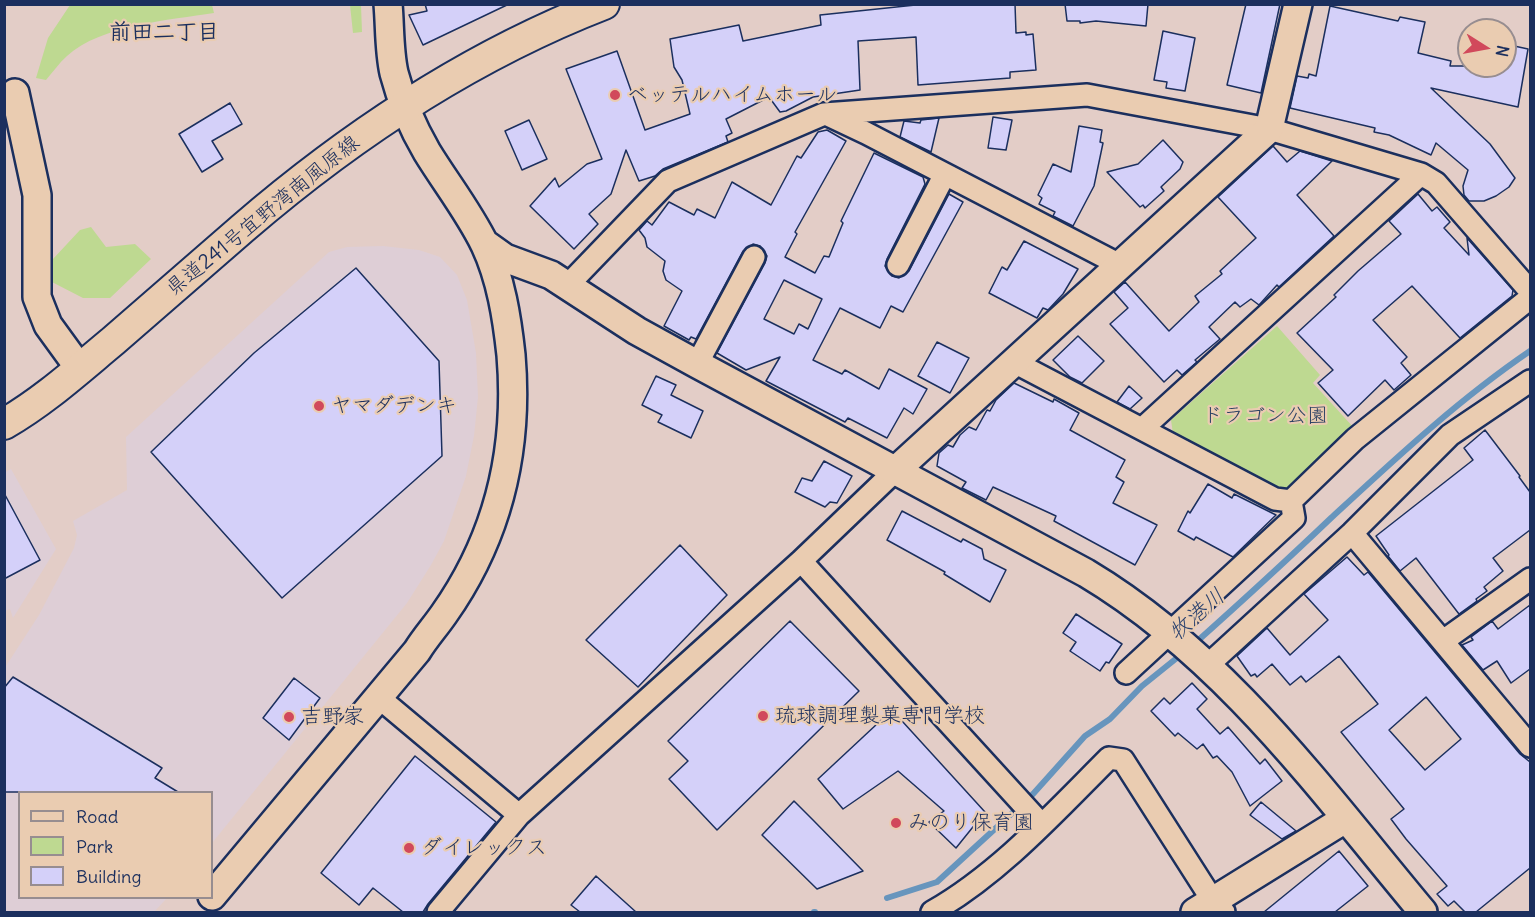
<!DOCTYPE html>
<meta charset="utf-8">
<style>
body{margin:0}
#map{position:relative;width:1535px;height:917px;overflow:hidden;background:#e3cdc7;font-family:Delius,sans-serif}
canvas{display:block}
.frame{position:absolute;inset:0;border:6px solid #1b2f5e;pointer-events:none}
.legend{position:absolute;left:18px;top:791px;width:195px;height:108px;box-sizing:border-box;background:#eaccb1;border:2px solid #978d90;margin:0;padding:8px 10px;list-style:none;font-size:18px;color:#1b2f5e}
.legend li{display:flex;align-items:center;gap:12px;height:30px}
.legend b{width:30px;border:2px solid #978d90}
.north{position:absolute;left:1457px;top:18px;width:60px;height:60px;box-sizing:border-box;background:#eaccb1;border:2px solid #978d90;border-radius:50%;rotate:101deg;font-size:16px;font-weight:700;line-height:24px;text-align:center;color:#1b2f5e}
.north::after{content:'';display:block;margin:auto;width:21px;height:27px;background:#d1495b;clip-path:polygon(50% 0,100% 100%,50% 72%,0 100%)}
</style>
<div id="map">
<canvas width="1535" height="917"></canvas>
<div class="frame"></div>
<ul class="legend">
<li><b style="height:8px;background:#eaccb1"></b>Road</li>
<li><b style="height:16px;background:#bed991"></b>Park</li>
<li><b style="height:16px;background:#d4d0f9"></b>Building</li>
</ul>
<div class="north">N</div>
</div>
<script>
const g = document.querySelector('canvas').getContext('2d');
g.lineJoin = 'round';
function fillPath(path, color) { g.fillStyle = color; g.fill(path, 'evenodd'); }
function trace(path, color, width, dash) { g.strokeStyle = color; g.lineWidth = width; g.lineCap = dash ? 'butt' : 'round'; g.setLineDash(dash || []); g.stroke(path); }
function label(font, color, halo, rows, align = 'center') {
  g.font = font + ' Delius,"Klee One",sans-serif'; g.lineWidth = 4.5; g.setLineDash([]); g.textBaseline = 'middle'; g.strokeStyle = halo; g.fillStyle = color; for (const [text, x, y, turn = 0] of rows) {
    g.save(); g.translate(x, y); g.rotate((+turn || 0) * Math.PI / 180); g.textAlign = isNaN(turn) ? turn : align; if (halo) g.strokeText(text, 0, 0); g.fillText(text, 0, 0); g.restore();
  }
}
fillPath(new Path2D(`
 M383,246L419,250L440,257L457,275L467,300L476,353L478,397L474,436L466,476L444,541L431,565L407,603L212,843V792H20V898H167L154,912H5L4,669L39,615L74,548L77,535L73,521L127,490L126,437L329,252L347,247Z
 M11,469L56,549L13,618L10,609L5,611L4,473Z`), '#deced6');
fillPath(new Path2D(`
 M70,5H212L214,13C170,20 101,25 67,56C59,63 53,72 46,80L36,78L48,38Z
 M350,5H361L362,32L353,33Z
 M91,227L106,247L135,244L151,259L110,298H83L48,280L53,259L80,230Z
 M1277,326L1320,375L1313,383L1354,428L1295,486L1276,491L1173,434L1171,420Z`), '#bed991');
trace(new Path2D(`
 M1193,645C1240,603 1286,561 1331,518C1395,459 1458,400 1530,351
 M887,898L937,882L1033,794L1085,736L1110,719L1142,686L1183,653
 M814,912H815`), '#6795bd', 6);
const building = new Path2D(`
 M425,4H509L423,45L409,15L427,11Z
 M925,4H1015L1016,33L1026,32V35L1033,34L1036,70L1010,72V78L918,85L916,37L858,41L860,90L813,97L786,111L780,112L769,97L726,119L732,133L726,136L728,142L663,169L655,176L639,181L626,150L611,194L589,214L598,224L574,249L530,206L555,178L559,187L587,164L602,159L566,69L617,51L645,130L690,114L682,80L674,67L670,39L739,25L743,41L821,25L820,15Z
 M1065,4H1148L1146,26L1096,21L1080,23V21H1067Z
 M1246,4H1280L1261,93L1227,85Z
 M1330,6L1398,21L1400,17L1425,22L1418,53L1451,61L1450,66H1505V44L1528,49L1518,107L1431,88L1490,144L1515,178L1509,187L1496,196L1484,201H1469L1464,195L1463,186L1468,170L1436,143L1431,155L1389,135L1374,132L1375,128L1290,108L1297,76L1308,78L1309,74L1316,76Z
 M1163,31L1195,38L1185,91L1166,88L1167,82L1154,80Z
 M230,103L242,124L212,141L223,159L202,172L179,134Z
 M993,117L1012,120L1006,150L988,148Z
 M939,118L931,152L900,137L904,121L920,123L921,120Z
 M529,120L547,159L522,170L505,131Z
 M1079,126L1102,130L1100,142L1103,143L1094,186L1073,226L1053,216L1055,212L1039,204L1042,198L1038,195L1053,164L1071,172Z
 M827,130L846,141L795,232L797,234L785,257L815,273L824,256L829,257L843,223L841,221L874,153L923,177L925,184L887,259L885,266L892,276L899,278L909,271L949,194L963,202L903,312L891,306L880,328L840,308L813,360L842,374L845,370L879,389L889,369L927,389L913,414L904,408L887,438L848,418L845,422L766,381L780,357L746,370L717,353L765,263L767,256L760,246L753,244L743,251L696,339L691,337L689,340L664,326L682,291L666,280L663,271L665,261L647,247L645,238L639,230L647,221L652,225L669,202L694,215L697,209L715,218L732,182L771,205L797,156L801,158L818,132ZM784,280L822,299L808,329L799,324L794,334L764,319Z
 M1163,140L1183,162L1180,169L1161,187L1164,191L1145,208L1143,205L1140,207L1107,172L1138,164Z
 M1273,146L1287,162L1300,151L1332,161L1297,195L1334,236L1279,287L1277,285L1259,305L1251,299L1240,307L1235,302L1209,327L1220,339L1195,360L1197,362L1182,375L1177,370L1164,382L1110,324L1128,308L1114,292L1125,282L1169,331L1199,302L1195,296L1222,274L1220,271L1256,238L1218,197Z
 M1418,194L1432,211L1437,207L1450,222L1444,228L1469,255L1467,238L1513,290L1512,296L1460,338L1412,286L1373,320L1407,357L1401,363L1411,375L1394,390L1385,380L1348,416L1318,383L1333,370L1297,333L1336,297L1334,295L1358,271L1401,234L1389,221Z
 M1024,241L1078,269L1063,294L1048,310L1043,308L1037,318L989,293L1002,267L1007,270Z
 M356,268L439,361L442,456L282,598L151,452L254,353Z
 M1078,336L1104,361L1082,383L1070,377L1053,360Z
 M937,342L969,358L950,393L918,376Z
 M656,376L676,385L671,395L703,411L691,438L658,422L662,415L642,405Z
 M1014,383L1053,402L1054,399L1079,413L1070,430L1125,460L1116,477L1124,482L1113,503L1157,525L1135,565L1054,521L1056,516L993,487L986,500L962,488L966,482L937,466L939,453L948,445L953,447L960,435L969,427L976,430L987,410L990,411L996,400Z
 M1129,386L1142,398L1130,409L1117,402Z
 M1485,430L1520,476L1519,477L1530,492V530L1493,558L1503,571L1484,587L1487,591L1476,599L1477,601L1459,614L1416,558L1400,571L1388,556L1389,555L1376,536L1473,460L1464,448Z
 M824,461L852,476L837,503L830,502L825,507L795,492L802,478L812,481Z
 M1208,484L1232,498L1234,494L1276,515L1233,557L1196,537L1194,540L1178,531L1188,511L1190,513Z
 M4,493L40,560L4,579Z
 M902,511L961,542L963,539L982,549L984,559L1006,570L990,602L944,574L945,572L887,540Z
 M680,545L727,595L638,687L586,640Z
 M1347,557L1364,575L1368,572L1520,754L1530,762V868L1476,912H1465L1454,901L1448,906L1437,894L1447,886L1406,839L1391,819L1404,809L1341,732L1378,704L1339,656L1306,682L1301,676L1290,685L1272,664L1257,677L1255,674L1251,676L1237,656L1267,628L1290,655L1328,620L1304,594ZM1426,697L1461,739L1425,770L1389,730Z
 M1530,605V669L1511,683L1497,661L1483,670L1462,645L1473,640L1471,637L1492,621L1498,629Z
 M1076,614L1122,644L1109,663L1106,662L1100,671L1070,651L1076,642L1063,633Z
 M790,621L859,691L717,830L669,779L688,761L668,741Z
 M13,677L162,768L155,778L178,792H4V688Z
 M294,678L320,698L289,740L263,718Z
 M1192,683L1207,699L1197,709L1220,734L1228,727L1260,764L1265,759L1282,781L1250,806L1232,772L1217,756L1213,758L1203,744L1197,749L1178,733L1175,736L1151,711L1164,698L1170,704Z
 M892,710L985,812L956,848L929,822L944,811L898,771L843,809L818,779Z
 M415,756L496,822L428,904L423,912H403L373,888L359,905L321,873Z
 M794,801L813,820L863,871L817,889L762,835Z
 M1261,802L1296,831L1282,839L1250,815Z
 M1339,851L1368,886L1335,912H1264Z
 M596,876L636,912H580L571,905Z`);
fillPath(building, '#d4d0f9');
trace(building, '#1b2f5e', 1.5);
const minor = new Path2D(`
 M828,115L866,133L1120,265
 M898,265L945,174
 M567,286L668,181L824,114L1087,95L1269,129L1421,174L1436,183L1530,291
 M1014,362L1275,499L1291,501
 M697,364L754,257
 M1143,428L1421,174
 M1291,501L1355,439L1530,298
 M1352,533L1530,746
 M801,561L1042,825
 M1443,641L1530,579
 M1208,665L1352,533L1450,435L1530,381
 M1126,673L1294,518L1291,501
 M377,696L519,815
 M438,912L519,815L801,561L896,470
 M932,912C999,874 1055,812 1109,758L1123,760L1213,901L1224,912`);
const tertiary = new Path2D(`
 M15,93L37,195V297L48,325L80,369
 M484,243L505,258L551,275L637,331L697,364L1086,573C1225,656 1321,790 1423,912
 M896,470L1269,129L1298,4
 M212,896L417,651C425,638 435,627 444,614C499,536 519,450 511,355C507,318 501,279 485,245C469,212 446,183 427,152C413,128 401,100 394,73C389,51 390,26 388,4
 M1195,912L1345,819`);
const secondary = new Path2D(`
 M4,424C44,401 78,370 113,341C156,304 199,266 243,228C351,135 470,56 604,4`);
trace(minor, '#1b2f5e', 26);
trace(tertiary, '#1b2f5e', 32);
trace(secondary, '#1b2f5e', 34);
trace(minor, '#eaccb1', 21);
trace(tertiary, '#eaccb1', 27);
trace(secondary, '#eaccb1', 30);
for (const [x, y, r, color] of [
 [615,95,6,"#d1495b"],
 [319,406,6,"#d1495b"],
 [763,716,6,"#d1495b"],
 [289,717,6,"#d1495b"],
 [896,823,6,"#d1495b"],
 [409,848,6,"#d1495b"]
]) { const dot = new Path2D(); dot.arc(x, y, r, 0, 2 * Math.PI); g.fillStyle = color; g.fill(dot); trace(dot, '#eaccb1', 2); }
label('21px', '#1b2f5e', '#eaccb1', [
 ["ベッテルハイムホール",627,95],
 ["ヤマダデンキ",331,406],
 ["琉球調理製菓専門学校",775,716],
 ["吉野家",301,717],
 ["みのり保育園",908,823],
 ["ダイレックス",421,848]
], 'left');
label('21px', '#1b2f5e', '#eaccb1', [
 ["県道241号宜野湾南風原線",263,216,-39]
]);
label('21px', '#2b4063', '#eaccb1', [
 ["ドラゴン公園",1265,416]
]);
label('bold 22px', '#1b2f5e', '#eaccb1', [
 ["前田二丁目",164,33]
]);
label('italic 22px', '#28406e', '#eaccb1', [
 ["牧港川",1197,615,-41]
]);
</script>
